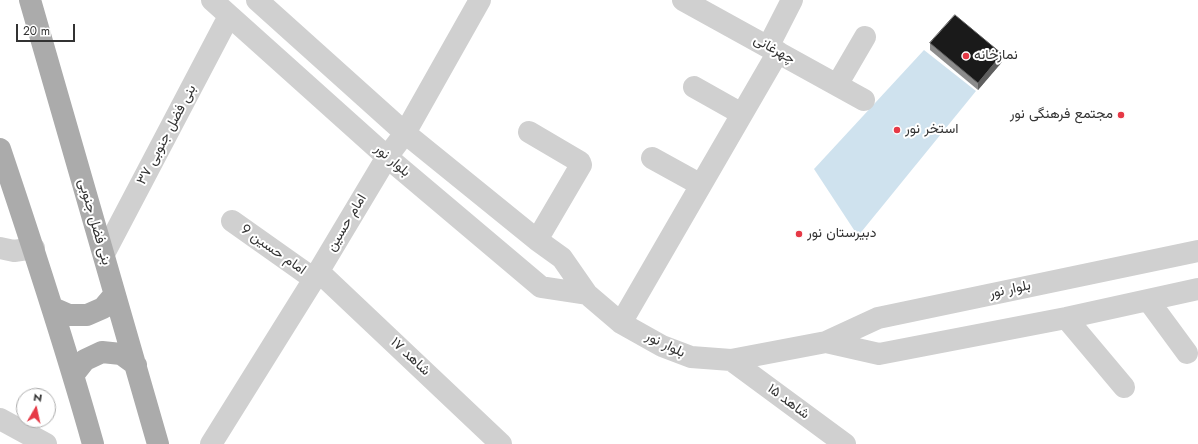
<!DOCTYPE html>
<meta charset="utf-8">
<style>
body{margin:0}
#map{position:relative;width:1198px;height:444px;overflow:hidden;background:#fff;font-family:Jost,sans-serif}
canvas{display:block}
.north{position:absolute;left:16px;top:388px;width:40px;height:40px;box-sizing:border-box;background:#fff;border:1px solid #adadad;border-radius:50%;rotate:9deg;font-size:11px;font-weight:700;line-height:16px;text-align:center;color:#333}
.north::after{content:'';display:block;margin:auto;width:14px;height:18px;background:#e63946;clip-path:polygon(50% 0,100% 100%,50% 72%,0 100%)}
.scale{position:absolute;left:16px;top:24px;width:59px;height:18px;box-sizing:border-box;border:2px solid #333;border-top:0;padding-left:5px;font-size:12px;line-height:14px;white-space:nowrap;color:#333;-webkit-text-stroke:3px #fff;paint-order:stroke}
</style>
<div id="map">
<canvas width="1198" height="444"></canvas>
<div class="north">N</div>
<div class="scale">20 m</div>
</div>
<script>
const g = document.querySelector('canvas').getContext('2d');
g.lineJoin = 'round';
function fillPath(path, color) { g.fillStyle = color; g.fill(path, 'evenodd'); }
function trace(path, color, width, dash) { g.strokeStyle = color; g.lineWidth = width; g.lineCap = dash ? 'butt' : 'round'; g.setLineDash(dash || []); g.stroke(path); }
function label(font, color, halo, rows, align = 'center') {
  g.font = font + ' Jost,Vazirmatn,sans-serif'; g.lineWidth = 4; g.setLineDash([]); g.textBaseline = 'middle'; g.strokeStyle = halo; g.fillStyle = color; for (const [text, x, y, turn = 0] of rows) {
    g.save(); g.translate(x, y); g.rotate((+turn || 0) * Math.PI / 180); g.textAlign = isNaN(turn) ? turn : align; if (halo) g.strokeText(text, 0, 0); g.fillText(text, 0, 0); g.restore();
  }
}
fillPath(new Path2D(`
 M924,50L976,91L858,236L814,169Z`), '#cfe2ee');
trace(new Path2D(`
 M212,0L387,157L541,287L587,294
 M257,0L405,133L537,240L562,258L587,294L621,323L662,346L691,357L731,360L826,342L878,318L1198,251
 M683,0L864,100
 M768,47L792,0
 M837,85L865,37
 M694,87L742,114
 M529,132L580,162L581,165L537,240
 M652,158L701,185
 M232,221L314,279
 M0,248L14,251L34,248
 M104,254L229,16
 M318,271L501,444
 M1148,300L1187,353
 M1066,318L1124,387
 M621,323L778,52
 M826,342L879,354L1066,318L1198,289
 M731,360L845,444
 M0,419L46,444
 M211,444L314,279L387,157L405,133L480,0`), '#d0d0d0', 22);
trace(new Path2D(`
 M30,0L158,444
 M0,149C33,247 65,344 93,444
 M53,308L69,315H87L103,308L114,295
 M74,374L85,360L102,352L121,354L136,365`), '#ababab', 22);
fillPath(new Path2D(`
 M930,43L1002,62L978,90L930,50Z`), '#8c8c8c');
fillPath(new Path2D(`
 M1002,54V62L978,90V83Z`), '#5f5f5f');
const building = new Path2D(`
 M955,15L1002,54L978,83L930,43Z`);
fillPath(building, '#1a1a1a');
trace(building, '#5f5f5f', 1);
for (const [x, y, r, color] of [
 [966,56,4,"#e63946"],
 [1121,115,4,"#e63946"],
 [897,130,4,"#e63946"],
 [799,234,4,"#e63946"]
]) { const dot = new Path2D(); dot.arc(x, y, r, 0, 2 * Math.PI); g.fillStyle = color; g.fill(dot); trace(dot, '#fff', 1.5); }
label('14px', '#333', '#fff', [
 ["چهرغانی",774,50,29],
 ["بنی فضل جنوبی ۳۷",167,135,-62],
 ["بلوار نور",392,161,41],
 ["بنی فضل جنوبی",94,222,74],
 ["امام حسین",347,223,-59],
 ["امام حسین 9",273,250,35],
 ["بلوار نور",1010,290,-12],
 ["بلوار نور",665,345,26],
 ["شاهد ۱۷",410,357,43],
 ["شاهد ۱۵",788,402,37]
]);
label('14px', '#333', '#fff', [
 ["نمازخانه",974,56],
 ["مجتمع فرهنگی نور",1113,115,"right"],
 ["استخر نور",905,130],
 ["دبیرستان نور",807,234]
], 'left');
</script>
